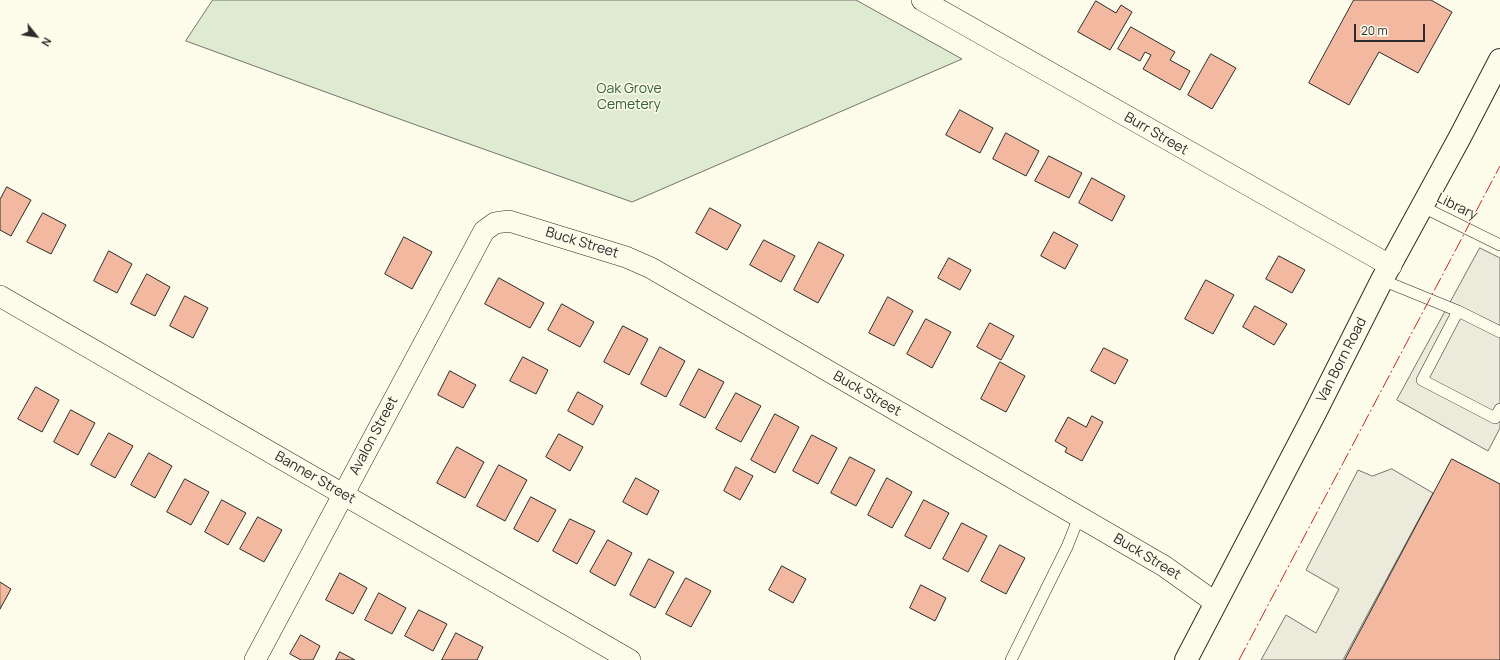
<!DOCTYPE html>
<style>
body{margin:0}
#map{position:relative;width:1500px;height:660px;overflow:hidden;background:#fdfbea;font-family:Manrope,sans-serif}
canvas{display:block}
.north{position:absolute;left:16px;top:16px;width:40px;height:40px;-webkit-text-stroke:3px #fdfbea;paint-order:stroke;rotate:120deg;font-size:11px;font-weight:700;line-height:16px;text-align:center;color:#2b2b2b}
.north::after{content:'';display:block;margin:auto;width:14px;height:18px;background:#2b2b2b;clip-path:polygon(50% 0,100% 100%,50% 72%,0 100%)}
.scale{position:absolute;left:1354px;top:24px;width:71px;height:18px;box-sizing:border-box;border:2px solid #2b2b2b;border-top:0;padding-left:5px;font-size:12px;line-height:14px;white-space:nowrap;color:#2b2b2b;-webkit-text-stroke:3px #fdfbea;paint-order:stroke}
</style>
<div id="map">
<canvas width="1500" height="660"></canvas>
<div class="north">N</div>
<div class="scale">20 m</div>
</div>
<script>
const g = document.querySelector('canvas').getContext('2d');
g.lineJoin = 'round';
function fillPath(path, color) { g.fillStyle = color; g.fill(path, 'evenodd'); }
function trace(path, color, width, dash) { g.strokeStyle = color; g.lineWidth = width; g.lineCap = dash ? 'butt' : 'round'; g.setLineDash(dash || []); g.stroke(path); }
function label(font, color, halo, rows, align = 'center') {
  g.font = font + ' Manrope,sans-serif'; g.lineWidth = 3; g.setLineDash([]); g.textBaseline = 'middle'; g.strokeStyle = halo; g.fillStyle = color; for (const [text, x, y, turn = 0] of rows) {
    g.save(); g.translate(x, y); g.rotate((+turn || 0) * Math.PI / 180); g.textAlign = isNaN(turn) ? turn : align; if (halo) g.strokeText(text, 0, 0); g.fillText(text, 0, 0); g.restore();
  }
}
const green = new Path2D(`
 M213,0H856L962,59L632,202L405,121L186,41Z`);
fillPath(green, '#deebd1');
trace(green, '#74746e', 1);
const parking = new Path2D(`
 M1480,248L1500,258V428L1488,451L1397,400Z
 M1392,469L1433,493L1343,660H1261L1286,615L1316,633L1339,589L1306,570L1358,470L1372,476Z`);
fillPath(parking, '#eceadb');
trace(parking, '#74746e', 1);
const building = new Path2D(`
 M1354,0H1431L1452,12L1418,73L1379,52L1349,105L1309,83Z
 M1096,1L1116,13L1121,5L1132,12L1110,50L1078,32Z
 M1131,27L1175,52L1170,60L1190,71L1180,90L1143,69L1151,55L1145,52L1140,61L1118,49Z
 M1211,54L1236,68L1212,109L1188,95Z
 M960,110L993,128L980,153L946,135Z
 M1006,133L1039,151L1026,176L993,159Z
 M1049,156L1082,173L1069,198L1035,181Z
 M1092,178L1125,196L1112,221L1079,203Z
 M7,187L31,200L11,236L0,230V200Z
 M710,208L741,225L727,250L696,233Z
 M43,213L66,225L51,254L27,242Z
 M1054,232L1078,245L1065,269L1041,256Z
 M404,237L432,252L412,289L385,274Z
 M764,240L795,256L781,282L750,265Z
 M819,242L844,255L818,303L794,290Z
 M109,251L132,264L117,293L94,281Z
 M1279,256L1305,270L1292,293L1266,279Z
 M949,258L971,270L960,290L938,278Z
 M147,274L170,287L155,316L131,304Z
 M499,278L544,303L530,328L485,304Z
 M1206,280L1234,295L1213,334L1185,319Z
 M185,296L208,308L193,338L170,326Z
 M888,297L913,311L894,346L869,333Z
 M562,304L594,322L580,347L548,330Z
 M1255,306L1287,324L1274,345L1243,327Z
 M926,319L951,332L932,368L907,354Z
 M990,323L1014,336L1001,360L977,347Z
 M623,326L648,339L629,375L604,362Z
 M660,347L685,361L666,397L641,384Z
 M1104,348L1128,360L1115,384L1091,371Z
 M523,357L548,370L536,394L510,381Z
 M1000,362L1025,376L1006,412L981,399Z
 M699,369L724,382L705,418L680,405Z
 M450,371L476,385L463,408L438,395Z
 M36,387L59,400L42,432L18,419Z
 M578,392L603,406L593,425L568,411Z
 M736,393L761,406L741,442L716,429Z
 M71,410L95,423L78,455L54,442Z
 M775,414L799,427L775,473L751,460Z
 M1092,416L1103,422L1082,461L1065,452L1067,448L1055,441L1068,417L1086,427Z
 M109,433L133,446L115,478L91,465Z
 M559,434L583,447L570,471L546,457Z
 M812,435L837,448L818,484L793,471Z
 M457,447L484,462L465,498L437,483Z
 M149,453L172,466L155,498L131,485Z
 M850,457L875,470L856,506L831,493Z
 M1452,459L1500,484V660H1345Z
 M499,465L527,480L505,521L477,506Z
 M736,467L753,476L740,500L724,491Z
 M636,478L659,491L647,515L623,502Z
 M887,478L912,492L892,528L868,515Z
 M185,479L209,492L191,525L167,512Z
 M531,497L556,510L538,542L514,529Z
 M222,500L246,513L228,545L205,532Z
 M924,500L949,513L930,549L905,536Z
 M258,517L282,530L264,562L240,549Z
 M570,519L595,531L577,564L553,551Z
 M962,523L987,536L968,572L943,559Z
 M608,540L632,553L615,586L590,572Z
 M1000,545L1025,558L1006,594L981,581Z
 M649,559L674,572L655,608L630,595Z
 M782,566L806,579L793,603L769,590Z
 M340,573L367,588L353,614L326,600Z
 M686,578L711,591L691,627L666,614Z
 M0,582L11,589L0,609Z
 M921,585L946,598L935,621L910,608Z
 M379,593L406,608L392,634L365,620Z
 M419,610L447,624L433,651L405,636Z
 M456,633L483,647L477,660H442Z
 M301,635L320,646L313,660H301L290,654Z
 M340,652L355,660H336Z`);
fillPath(building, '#f2b8a0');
trace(building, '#2b2b2b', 1);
const service = new Path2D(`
 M1423,207L1500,245
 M1382,280L1458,311L1500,332
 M1458,311L1422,380L1495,418L1500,409
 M1011,660L1067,547L1079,517`);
const minor = new Path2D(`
 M922,0L1391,266
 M0,296L630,660
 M255,660L484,231L495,223L509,221L626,257L651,268L1164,566L1216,603`);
const secondary = new Path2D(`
 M1186,660L1315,413L1382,280L1460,137L1500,60`);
trace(service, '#2b2b2b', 12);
trace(minor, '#2b2b2b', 22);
trace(secondary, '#2b2b2b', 24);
trace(service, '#fdfbea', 11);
trace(minor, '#fdfbea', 21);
trace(secondary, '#fdfbea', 22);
trace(new Path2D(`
 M1239,660L1500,166`), '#c62828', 1, [14, 3, 2, 3]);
label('14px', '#34623c', '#fdfbea', [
 ["Oak Grove",629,89],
 ["Cemetery",629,105]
]);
label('14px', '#2b2b2b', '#fdfbea', [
 ["Burr Street",1156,134,30],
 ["Library",1457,207,26],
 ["Buck Street",582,243,17],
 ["Van Born Road",1342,360,-63],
 ["Buck Street",867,394,30],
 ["Avalon Street",374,436,-62],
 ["Banner Street",315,478,30],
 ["Buck Street",1147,557,31]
]);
</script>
